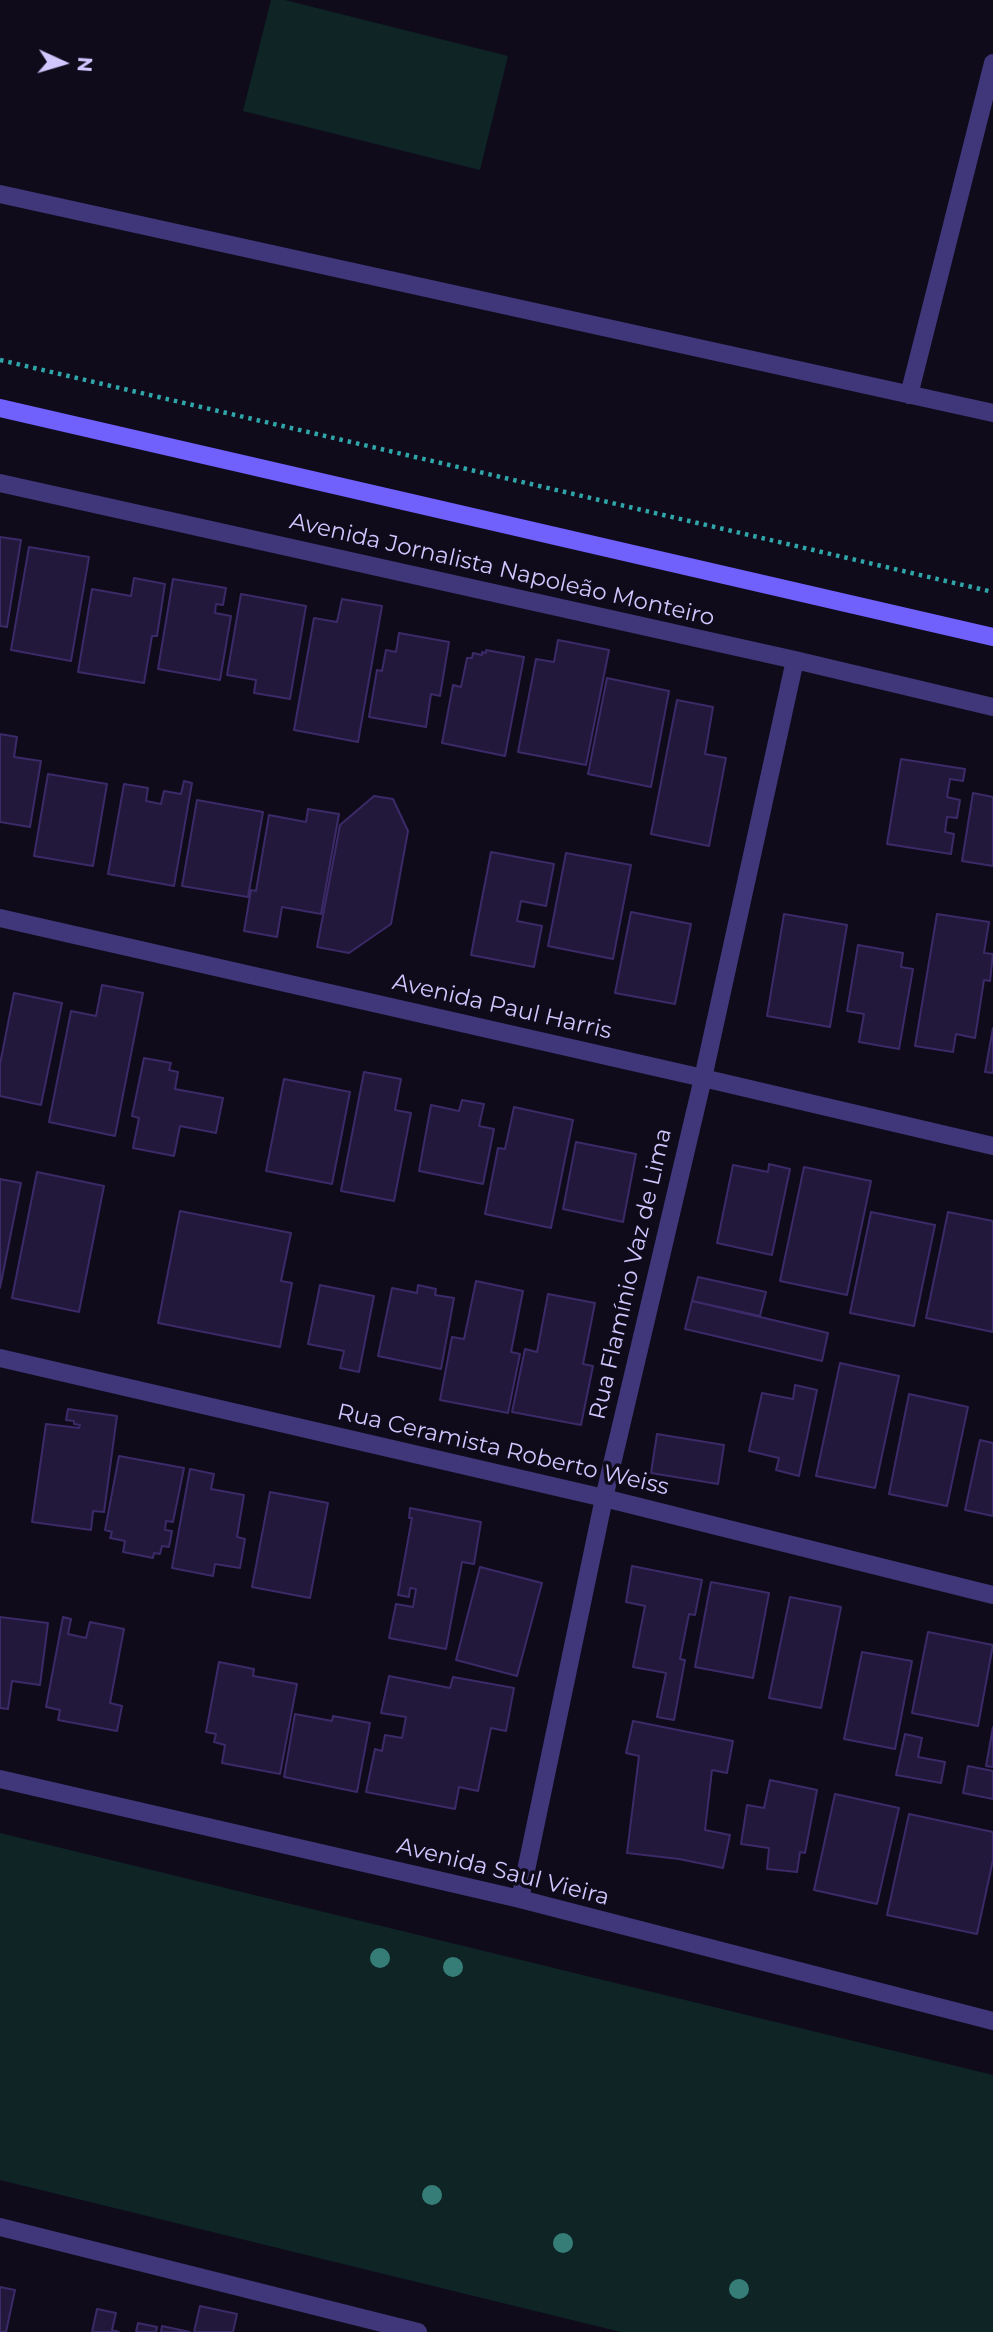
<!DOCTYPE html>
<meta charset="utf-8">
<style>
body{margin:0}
#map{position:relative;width:993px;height:2332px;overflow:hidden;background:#0f0b1b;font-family:Montserrat,sans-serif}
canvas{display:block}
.north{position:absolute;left:28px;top:28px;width:70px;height:70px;-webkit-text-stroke:5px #0f0b1b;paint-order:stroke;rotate:94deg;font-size:19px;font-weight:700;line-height:28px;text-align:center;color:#d1c6fe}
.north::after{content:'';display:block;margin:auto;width:24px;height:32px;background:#d1c6fe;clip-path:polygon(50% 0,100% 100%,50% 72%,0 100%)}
</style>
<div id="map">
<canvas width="993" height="2332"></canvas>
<div class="north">N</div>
</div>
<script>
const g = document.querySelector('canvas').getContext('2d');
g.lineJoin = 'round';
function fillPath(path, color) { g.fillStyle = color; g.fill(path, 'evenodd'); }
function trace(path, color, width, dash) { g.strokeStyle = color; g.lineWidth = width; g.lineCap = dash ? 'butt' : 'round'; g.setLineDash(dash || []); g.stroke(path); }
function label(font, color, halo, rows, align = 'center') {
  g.font = font + ' Montserrat,sans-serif'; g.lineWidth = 7; g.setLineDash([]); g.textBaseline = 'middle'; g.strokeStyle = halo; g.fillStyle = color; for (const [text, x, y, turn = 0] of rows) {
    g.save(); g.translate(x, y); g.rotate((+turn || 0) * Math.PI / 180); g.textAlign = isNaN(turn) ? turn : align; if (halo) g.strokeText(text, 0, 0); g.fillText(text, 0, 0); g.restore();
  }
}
fillPath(new Path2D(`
 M271,0H285L508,56L480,170L243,111Z
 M0,1833L993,2075V2332H621L0,2180Z`), '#0e2425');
const building = new Path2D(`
 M0,537L21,540L7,627L0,626Z
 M29,547L89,557L71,661L11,650Z
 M134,578L165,584L157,636H152L144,683L78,672L92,589L131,596Z
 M173,579L226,588L223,605L216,604L215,613L231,616L220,680L158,669Z
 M241,594L306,606L290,699L254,693L256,680L227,675Z
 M342,599L382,606L358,742L294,730L314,618L337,622Z
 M399,633L449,642L440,696L431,694L426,727L369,717L377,670L382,671L386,650L396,652Z
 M558,640L609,650L586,765L518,752L536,659L554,662Z
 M486,650L524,657L505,756L442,743L453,685L461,687L467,658H472L473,653L482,655V652L486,653Z
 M607,678L669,691L651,787L588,774Z
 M677,700L713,707L705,754L726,758L709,846L651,834Z
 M0,734L17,737L14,757L41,761L30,827L0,822Z
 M901,759L965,769L963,781L950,779L947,797L960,800L957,818L947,817L945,832L954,834L951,854L887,844Z
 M48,774L107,784L93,866L34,856Z
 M184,781L192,783L174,886L108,874L124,784L148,788L146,801L161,804L164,791L181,794Z
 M973,793L993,797V866L962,861Z
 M374,796L393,799L408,831L391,924L349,953L317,947L340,825Z
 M197,800L263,812L248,897L182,886Z
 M308,809L339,814L321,914L282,907L277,937L244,931L251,890L256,891L269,815L306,822Z
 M491,852L554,864L546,906L521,901L517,921L542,926L534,967L471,955Z
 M566,853L631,865L613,959L548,946Z
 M631,912L691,924L675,1004L615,993Z
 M784,914L847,925L830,1027L767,1016Z
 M937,914L989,922L984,953L993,954L990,981L984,980L975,1038L956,1034L953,1052L915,1046Z
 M858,945L903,953L901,967L913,969L899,1049L859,1042L864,1014L847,1011Z
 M102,985L143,993L115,1136L49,1122L71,1011L96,1016Z
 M14,993L62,1003L41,1105L0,1096V1064Z
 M993,1028V1073L985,1072Z
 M144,1058L171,1063L169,1070L178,1072L175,1089L223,1098L216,1133L180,1126L174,1156L133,1148L139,1118L132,1116Z
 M364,1072L401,1079L395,1110L411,1113L394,1201L341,1191Z
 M284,1079L350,1092L332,1184L266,1171Z
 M462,1100L484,1104L479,1126L494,1129L483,1184L419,1171L431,1105L459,1111Z
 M514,1107L573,1120L551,1228L485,1214L498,1148L505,1149Z
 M576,1142L636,1154L623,1222L563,1209Z
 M769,1164L790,1169L772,1255L717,1243L733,1165L768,1172Z
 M804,1167L871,1181L847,1295L780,1281Z
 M37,1172L104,1186L79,1312L12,1298Z
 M0,1179L21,1183L0,1288Z
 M180,1211L291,1233L281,1281L292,1283L280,1347L158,1323Z
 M871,1212L935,1225L914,1326L850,1313Z
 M948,1212L993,1221V1332L926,1318Z
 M698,1277L766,1292L760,1316L692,1301Z
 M476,1281L523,1291L511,1352L520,1354L508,1413L440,1400L452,1337L464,1339Z
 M320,1285L374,1296L359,1372L340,1368L344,1351L308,1344Z
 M418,1285L436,1289L435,1295L454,1298L441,1369L378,1356L392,1288L417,1293Z
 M548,1294L595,1303L583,1364L593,1366L581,1425L512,1412L525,1349L537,1352Z
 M692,1301L828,1333L822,1361L685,1329Z
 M840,1363L899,1376L875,1488L816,1476Z
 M795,1385L817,1390L799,1476L776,1470L779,1458L749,1451L762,1393L793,1399Z
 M909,1394L968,1407L947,1506L889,1494Z
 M68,1409L117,1416L104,1512L93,1511L91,1530L32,1522L46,1424L79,1428L80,1425L74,1424V1421L66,1420Z
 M657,1434L724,1445L718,1484L651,1473Z
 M980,1440L993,1443V1516L965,1510Z
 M119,1456L184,1468L173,1522L166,1521L165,1530L172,1531L169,1547L162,1546L160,1554L154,1553L153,1558L123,1552L125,1541L110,1538L112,1532L105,1530Z
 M190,1469L214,1474L211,1489L244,1495L237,1537L245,1539L240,1568L215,1564L213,1576L172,1568Z
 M270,1492L328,1503L310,1598L252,1587Z
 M410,1508L481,1522L474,1564L462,1562L446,1649L389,1638L396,1604L413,1607L416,1589L410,1588L409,1597L398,1595L412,1518H409Z
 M632,1566L702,1580L695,1615L689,1614L680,1659L685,1660L674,1720L657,1717L666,1673L633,1667L645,1606L626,1602Z
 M480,1567L542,1583L517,1676L456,1660Z
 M711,1582L769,1593L753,1678L695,1667Z
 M790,1597L841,1607L821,1708L769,1698Z
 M0,1617L48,1623L40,1685L12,1681L8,1709L0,1708Z
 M63,1617L71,1619L68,1634L86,1638L90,1622L124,1629L110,1703L122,1706L117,1731L58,1720L60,1710L46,1707Z
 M928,1632L993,1645L978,1726L912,1713Z
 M862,1652L912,1661L895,1749L844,1739Z
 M219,1662L254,1669L253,1676L297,1684L280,1774L222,1763L225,1745L214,1742L216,1734L206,1732Z
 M389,1676L450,1688L453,1677L514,1688L506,1731L491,1728L478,1791L459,1787L455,1809L366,1792L375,1749L382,1751L385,1735L402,1738L406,1717L381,1713Z
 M295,1714L332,1721L333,1716L370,1723L357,1792L284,1777Z
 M633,1721L733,1741L727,1773L712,1770L705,1830L730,1835L723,1868L679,1859L627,1853L639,1756L626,1753Z
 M993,1727V1767L986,1766Z
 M905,1734L922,1738L918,1757L945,1762L941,1783L896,1775Z
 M968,1766L993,1771V1799L963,1793Z
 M770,1780L817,1790L805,1853L800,1852L797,1872L767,1869L769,1848L741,1844L747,1805L764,1808Z
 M835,1794L899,1808L877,1904L814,1890Z
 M909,1814L993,1832V1860L977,1934L887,1915Z
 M0,2287L15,2290L6,2332H0Z
 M200,2306L237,2314L233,2332H194Z
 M97,2309L116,2313L112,2330L119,2332H92Z
 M138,2323L157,2327L156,2332H136Z
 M162,2326L190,2332H161Z`);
fillPath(building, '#22183c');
trace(building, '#3b2a67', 2);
trace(new Path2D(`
 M0,360L993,592`), '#2fa7aa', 4.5, [3.5, 5]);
trace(new Path2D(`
 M0,194L993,413
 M909,395L993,63`), '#3f3779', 18);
trace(new Path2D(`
 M0,483L795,660L993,707
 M0,918L703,1078L993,1146
 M0,1358L604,1498L993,1595
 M0,1779L520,1899L993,2021
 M520,1899L604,1498L703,1078L795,660
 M0,2227L418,2332`), '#3f3779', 18);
trace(new Path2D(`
 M0,408L993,637`), '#7060fc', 18);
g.fillStyle = '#367d78';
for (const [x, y] of [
 [380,1958],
 [453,1967],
 [432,2195],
 [563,2243],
 [739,2289]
]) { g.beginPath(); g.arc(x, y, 10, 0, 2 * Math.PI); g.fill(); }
label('23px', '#d1c6fe', '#0f0b1b', [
 ["Avenida Jornalista Napoleão Monteiro",502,570,13],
 ["Avenida Paul Harris",502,1007,13],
 ["Rua Flamínio Vaz de Lima",631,1274,-77],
 ["Rua Ceramista Roberto Weiss",503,1450,13],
 ["Avenida Saul Vieira",503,1872,14]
]);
</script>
